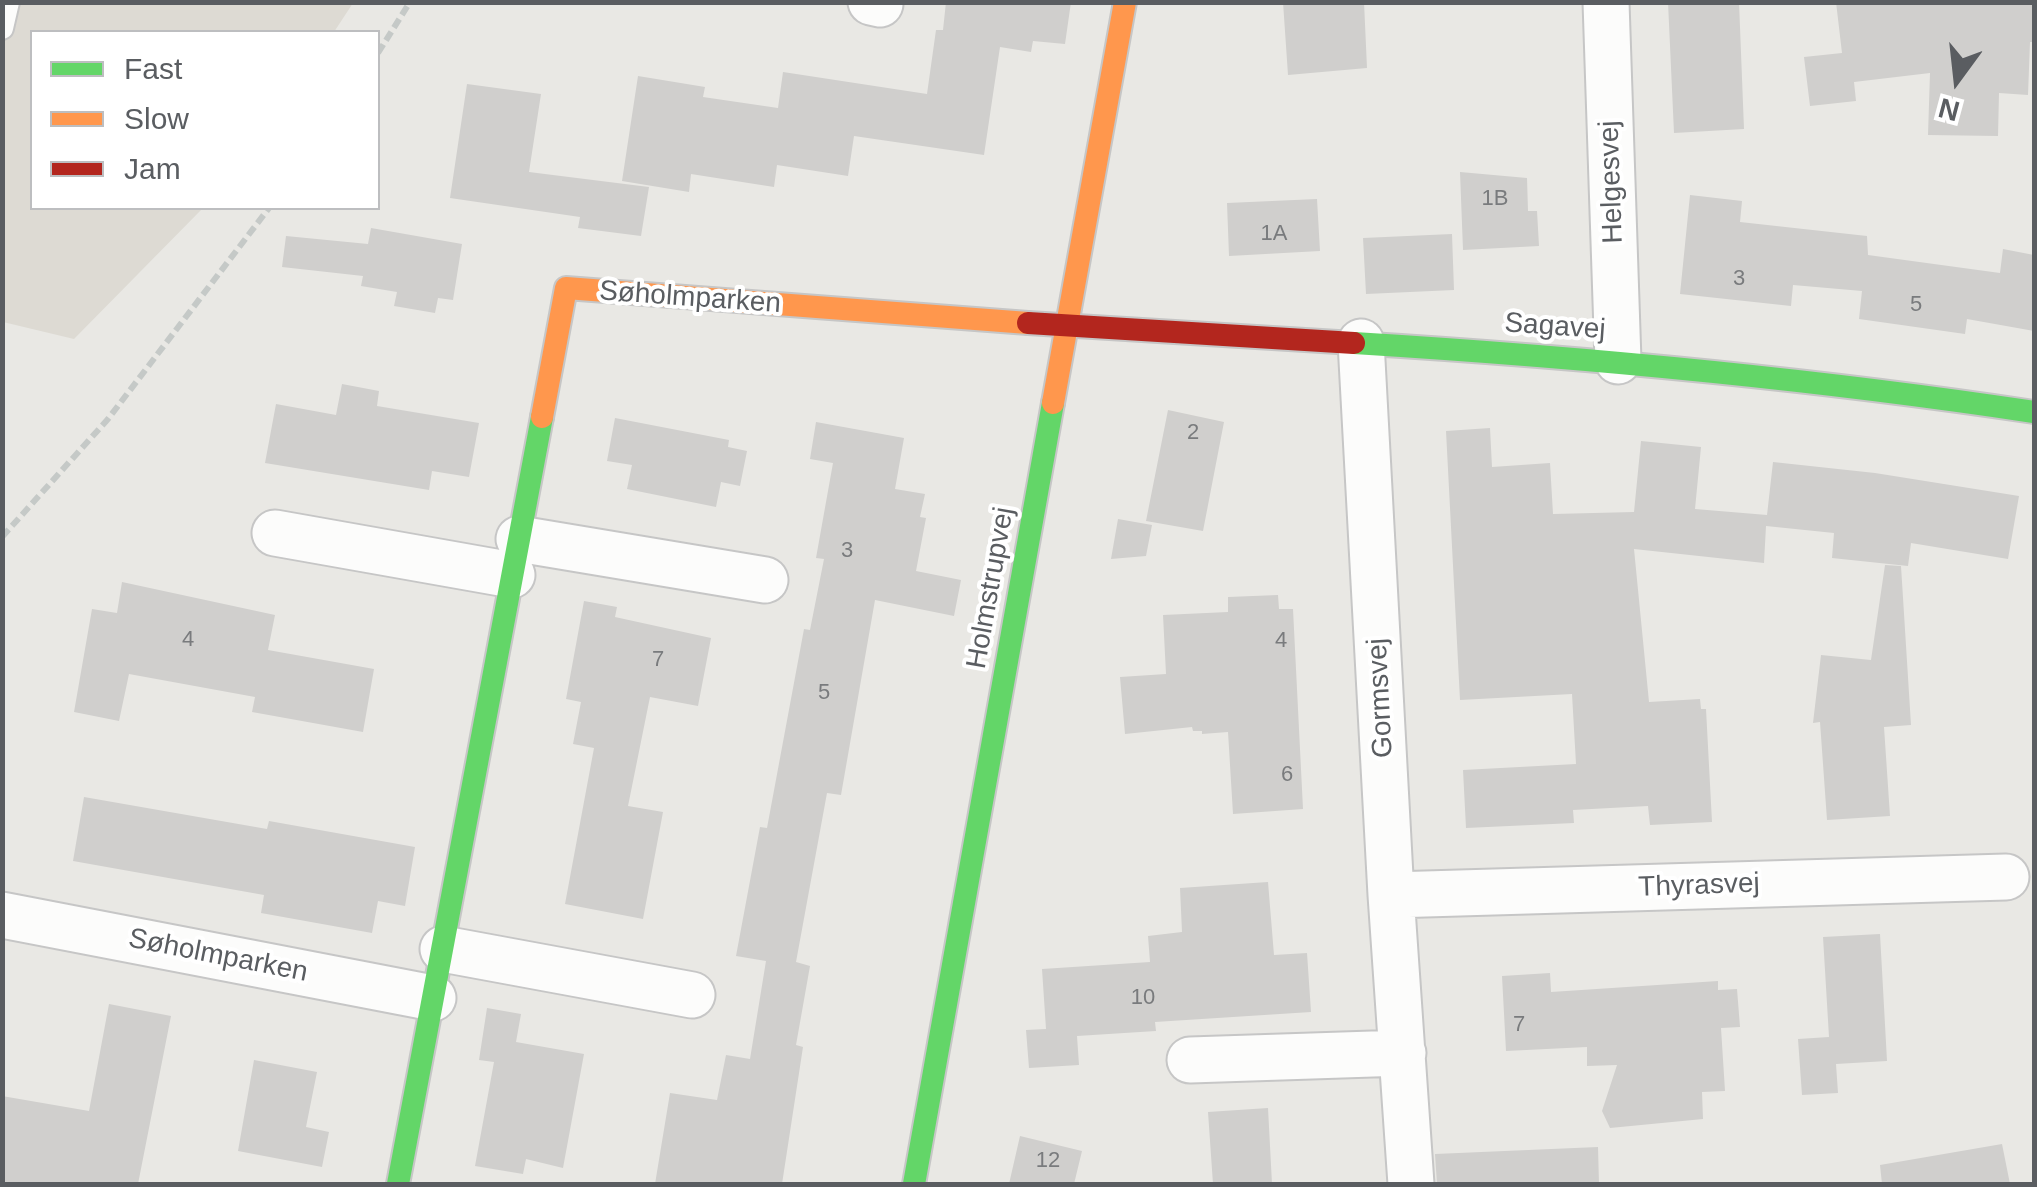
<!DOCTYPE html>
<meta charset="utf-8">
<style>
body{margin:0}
#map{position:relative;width:2037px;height:1187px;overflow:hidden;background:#e9e8e4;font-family:Arial,sans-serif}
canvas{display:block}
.frame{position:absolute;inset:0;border:5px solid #5a5d61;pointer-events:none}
.legend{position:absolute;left:30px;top:30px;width:350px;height:180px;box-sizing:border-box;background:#fff;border:2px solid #bdbec0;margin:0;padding:12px 18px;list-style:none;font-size:30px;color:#5a5d61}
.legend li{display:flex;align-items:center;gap:20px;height:50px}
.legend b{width:50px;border:2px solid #bdbec0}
.north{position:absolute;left:1907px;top:30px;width:100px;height:100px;-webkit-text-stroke:8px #fff;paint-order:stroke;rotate:195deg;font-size:28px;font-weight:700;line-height:40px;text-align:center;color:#5a5d61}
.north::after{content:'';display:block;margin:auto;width:35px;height:45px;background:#5a5d61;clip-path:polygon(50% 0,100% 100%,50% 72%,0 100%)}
</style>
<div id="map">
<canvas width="2037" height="1187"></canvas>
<div class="frame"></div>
<ul class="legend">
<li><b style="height:12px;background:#63d668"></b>Fast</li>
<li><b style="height:12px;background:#ff974d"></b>Slow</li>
<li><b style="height:12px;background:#b3261e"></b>Jam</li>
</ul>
<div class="north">N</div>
</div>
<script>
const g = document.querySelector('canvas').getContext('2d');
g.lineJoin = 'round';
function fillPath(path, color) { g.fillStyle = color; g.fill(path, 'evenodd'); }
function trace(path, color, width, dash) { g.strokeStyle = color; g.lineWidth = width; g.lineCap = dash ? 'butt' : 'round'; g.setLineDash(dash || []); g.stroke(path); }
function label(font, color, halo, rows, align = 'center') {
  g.font = font + ' Arial,sans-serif'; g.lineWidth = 8; g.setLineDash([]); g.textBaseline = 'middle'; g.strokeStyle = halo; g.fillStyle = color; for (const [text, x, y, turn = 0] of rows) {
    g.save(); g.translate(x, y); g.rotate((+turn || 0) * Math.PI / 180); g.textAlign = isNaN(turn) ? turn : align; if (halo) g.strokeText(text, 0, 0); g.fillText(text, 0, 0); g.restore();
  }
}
fillPath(new Path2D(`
 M3,3H353L334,32H32V208H203L74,339L3,322Z`), '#dddad3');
fillPath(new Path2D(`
 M946,2H1071L1065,44L1033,41L1031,52L1000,47L984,155L854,136L848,176L777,165L774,187L691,174L689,192L622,181L638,76L705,87L703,97L778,108L783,72L927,94L936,30H943Z
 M1283,2H1364L1367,68L1288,75Z
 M1668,2H1739L1744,129L1674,133Z
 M1836,2H2034V42H2030L2028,95L1999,93L1998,136L1928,135L1930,73L1854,82L1856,101L1810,106L1804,57L1842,53Z
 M467,84L541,94L529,172L649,187L641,236L578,228L580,217L450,198Z
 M1460,172L1527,178L1528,211H1537L1539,246L1463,250Z
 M1690,195L1742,201L1740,222L1867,236L1868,255L2000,273L2003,249L2034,255V331L1967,319L1965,334L1859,319L1862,291L1793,285L1791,306L1680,294Z
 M1317,199L1320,251L1229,256L1227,203Z
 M371,228L462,244L453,300L438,298L435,313L394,306L397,292L361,286L363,276L282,267L286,236L368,244Z
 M1452,234L1454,290L1366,294L1363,238Z
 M342,384L379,391L377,406L479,423L469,477L432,471L429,490L265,463L276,404L336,415Z
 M1168,410L1224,422L1203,531L1146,521Z
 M615,418L729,440L728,447L747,451L740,486L721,482L716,507L627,489L632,465L607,461Z
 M816,422L904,438L895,489L925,494L920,517L926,518L916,571L961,580L954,616L875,600L841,795L827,793L796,962L810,966L796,1045L803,1047L782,1184H655L670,1093L717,1100L726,1055L750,1059L766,961L736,956L760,827L767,828L804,629L810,630L824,559L816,558L833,463L810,459Z
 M1490,428L1492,467L1550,463L1553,514L1634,512L1641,441L1701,447L1695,509L1767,515L1766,524L1773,462L1875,473L2019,496L2008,559L1911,543L1908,566L1832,558L1834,533L1766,526L1764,563L1634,549L1649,702L1700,699L1701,709H1706L1712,822L1650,825L1648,806L1573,810L1574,823L1466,828L1463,770L1576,764L1572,694L1460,700L1446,431Z
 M1118,519L1152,525L1146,556L1111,559Z
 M1885,565L1901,566L1911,725L1884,727L1890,816L1827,820L1820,722L1813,723L1821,655L1871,660Z
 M122,582L275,615L268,650L374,669L363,732L252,712L255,697L129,674L119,721L74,712L92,609L117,613Z
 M1278,595L1279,609H1293L1303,809L1233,814L1228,732L1202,734V731H1193L1192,727L1125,734L1120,677L1166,674L1163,615L1228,612V597Z
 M584,601L617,607L615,617L711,638L698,706L650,697L628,806L663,812L643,919L565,904L594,748L573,744L581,702L566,699Z
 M84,797L267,829L269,821L415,847L405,906L378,901L372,933L261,913L264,895L73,861Z
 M1268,882L1274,955L1307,953L1311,1012L1155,1022L1156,1031L1077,1036L1079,1065L1029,1068L1026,1030L1046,1029L1042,969L1150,962L1148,936L1182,932L1180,888Z
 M1880,934L1887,1061L1836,1064L1838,1093L1802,1095L1798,1039L1829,1037L1823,937Z
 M1550,973L1551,992L1718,981V990L1737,989L1740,1027L1721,1028L1725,1091L1702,1092L1703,1119L1610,1128L1602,1111L1617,1065L1587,1066V1047L1506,1051L1502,976Z
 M109,1004L171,1016L138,1184H2V1096L89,1111Z
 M487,1008L521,1014L516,1042L584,1054L563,1168L526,1159L523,1174L475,1166L494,1062L479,1060Z
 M254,1060L317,1072L306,1127L329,1132L322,1167L238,1151Z
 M1268,1108L1272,1184H1213L1208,1112Z
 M1020,1136L1082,1151L1074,1184H1009Z
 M2002,1144L2010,1184H1882L1880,1165Z
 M1598,1147L1599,1184H1437L1435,1154Z`), '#d0cfcd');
const lane = new Path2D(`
 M2,28L8,2`);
const street = new Path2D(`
 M871,2L880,4
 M1606,2L1618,361
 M1361,342L1391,895L1411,1184
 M275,533L512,575
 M519,539L765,580
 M1391,895L2006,877
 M2,915L433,998
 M443,949L692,995
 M1190,1060L1403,1053`);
const fast = new Path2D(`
 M1354,343C1582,357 1808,378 2034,412
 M398,1184L542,417
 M914,1184L1053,403`);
const slow = new Path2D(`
 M1053,403L1125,2
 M542,417L566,288L1028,323`);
const jam = new Path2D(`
 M1028,323L1354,343`);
trace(lane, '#c6c6c6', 26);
trace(street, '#c6c6c6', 49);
trace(fast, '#c6c6c6', 26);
trace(slow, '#c6c6c6', 26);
trace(jam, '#c6c6c6', 26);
trace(new Path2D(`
 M378,53L410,2
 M2,537L108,419L269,208`), '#c5c9c7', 6, [10, 5]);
trace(lane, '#fcfcfb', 22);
trace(street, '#fcfcfb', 45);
trace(fast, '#63d668', 22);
trace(slow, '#ff974d', 22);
trace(jam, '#b3261e', 22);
label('22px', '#797b7d', null, [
 ["1B",1495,199],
 ["1A",1274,234],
 ["3",1739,279],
 ["5",1916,305],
 ["2",1193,433],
 ["3",847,551],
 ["4",188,640],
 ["4",1281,641],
 ["7",658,660],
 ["5",824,693],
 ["6",1287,775],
 ["10",1143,998],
 ["7",1519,1025],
 ["12",1048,1161]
]);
label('28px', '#5a5d61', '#fff', [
 ["Helgesvej",1612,182,-92],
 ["Søholmparken",690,298,4],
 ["Sagavej",1555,327,4],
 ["Holmstrupvej",991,588,-80],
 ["Gormsvej",1381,698,-93],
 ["Thyrasvej",1699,886,-2],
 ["Søholmparken",218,956,11]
]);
</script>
